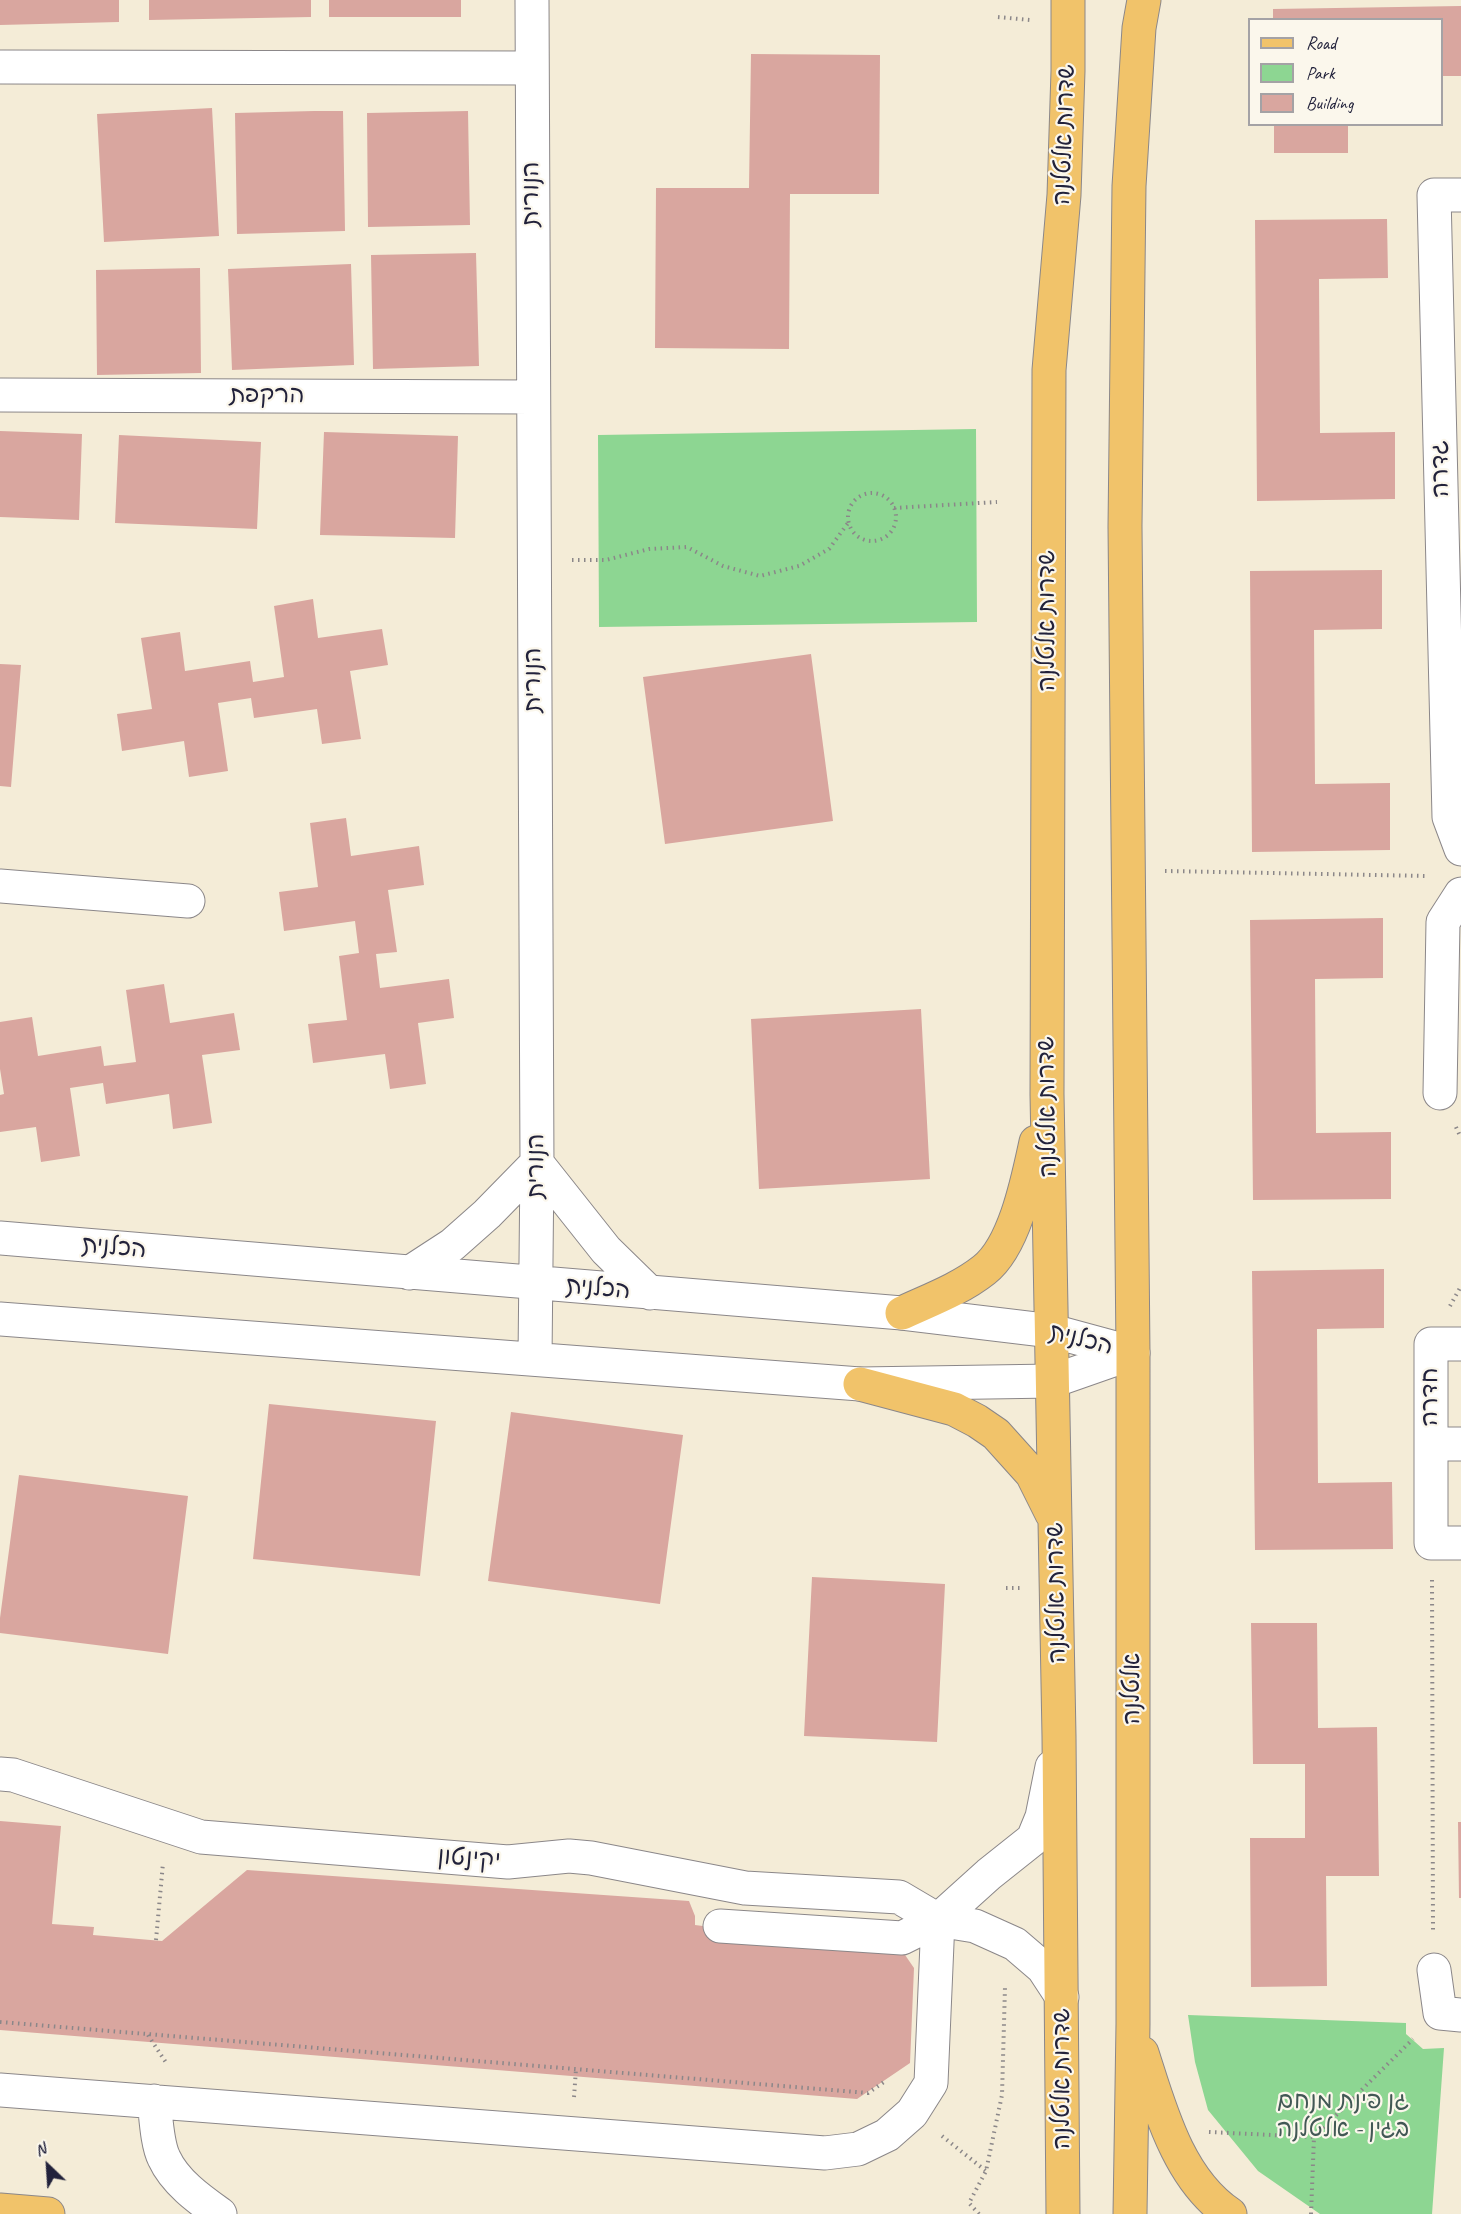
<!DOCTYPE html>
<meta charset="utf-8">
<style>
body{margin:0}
#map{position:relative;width:1461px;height:2214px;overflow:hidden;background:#f4ecd7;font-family:Caveat,sans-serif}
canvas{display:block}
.legend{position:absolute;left:1248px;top:18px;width:195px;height:108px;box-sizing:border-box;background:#fbf7ec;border:2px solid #a4a2a5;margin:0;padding:8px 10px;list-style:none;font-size:18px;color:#22223b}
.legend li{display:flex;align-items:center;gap:12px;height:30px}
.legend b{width:30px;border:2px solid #a4a2a5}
.north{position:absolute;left:18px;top:2136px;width:60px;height:60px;-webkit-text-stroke:4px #fbf7ec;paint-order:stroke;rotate:335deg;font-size:16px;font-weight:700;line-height:24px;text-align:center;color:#22223b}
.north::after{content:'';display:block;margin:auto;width:21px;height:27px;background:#22223b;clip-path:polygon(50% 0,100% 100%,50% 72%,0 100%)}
</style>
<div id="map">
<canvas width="1461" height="2214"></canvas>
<ul class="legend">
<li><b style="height:8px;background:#f1c36a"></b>Road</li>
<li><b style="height:16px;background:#8dd692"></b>Park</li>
<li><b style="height:16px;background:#d9a69f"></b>Building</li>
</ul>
<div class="north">N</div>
</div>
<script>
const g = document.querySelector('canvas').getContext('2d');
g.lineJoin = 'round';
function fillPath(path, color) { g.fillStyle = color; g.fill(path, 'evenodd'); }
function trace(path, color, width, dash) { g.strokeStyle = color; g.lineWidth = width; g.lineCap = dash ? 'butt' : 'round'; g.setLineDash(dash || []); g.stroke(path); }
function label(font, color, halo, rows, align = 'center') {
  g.font = font + ' Caveat,"Playpen Sans Hebrew",sans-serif'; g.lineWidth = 4.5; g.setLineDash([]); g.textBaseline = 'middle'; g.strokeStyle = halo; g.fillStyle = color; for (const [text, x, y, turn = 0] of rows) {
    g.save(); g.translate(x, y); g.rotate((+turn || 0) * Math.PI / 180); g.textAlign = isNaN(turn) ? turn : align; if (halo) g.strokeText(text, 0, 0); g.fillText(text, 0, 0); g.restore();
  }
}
fillPath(new Path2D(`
 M976,429L977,622L599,627L598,435Z
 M1188,2015L1406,2023V2034L1423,2049L1444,2048L1432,2214H1320L1258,2171L1208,2110L1195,2062Z`), '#8dd692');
fillPath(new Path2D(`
 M0,0H119V22L0,25Z
 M149,0H311V17L149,20Z
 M329,0H461V17H329Z
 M1461,6V76H1442V20H1273V9Z
 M751,54L880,55L879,194H790L789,349L655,348L656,188H749Z
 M212,108L219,236L104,242L97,114Z
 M314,111H343L345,231L237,234L235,113Z
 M468,111L470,225L368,227L367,113Z
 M1274,124H1348V153H1274Z
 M1387,219L1388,278L1319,279L1320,433L1395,432V499L1257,501L1255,220Z
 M476,253L479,366L373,369L371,255Z
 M351,264L354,365L232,370L228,269Z
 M200,268L201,373L97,375L96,270Z
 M0,431L82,434L79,520L0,517Z
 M324,432L458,436L455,538L320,535Z
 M119,435L261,442L257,529L115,523Z
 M1382,570V629L1314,630L1315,784L1390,783V850L1252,852L1250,571Z
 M313,599L318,638L382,629L388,665L350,671L361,739L322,744L317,709L254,718L251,698L218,703L228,771L189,777L184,741L122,751L117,714L152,709L141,638L180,632L185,671L250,661L253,682L284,677L274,606Z
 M811,654L833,821L665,844L643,677Z
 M0,664L21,665L11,787L0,786Z
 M346,818L351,856L419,846L424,885L388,890L397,952L376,954L380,988L449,979L454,1018L418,1023L426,1084L390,1089L385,1054L313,1063L308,1024L347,1020L339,956L359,953L355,921L284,931L279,892L318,887L310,823Z
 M1383,918V978L1315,979L1316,1133L1391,1132V1199L1253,1200L1250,920Z
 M164,984L170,1023L234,1013L240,1050L202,1055L212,1123L173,1129L169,1094L106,1104L103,1083L70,1088L80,1156L41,1162L36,1127L0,1132V1095L4,1094L0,1069V1022L32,1017L38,1056L101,1046L104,1066L136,1062L126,990Z
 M921,1009L930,1179L759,1189L751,1019Z
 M1384,1269V1328L1317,1329L1318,1483L1392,1482L1393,1549L1255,1550L1252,1271Z
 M269,1404L436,1421L420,1576L253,1559Z
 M511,1412L683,1435L660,1604L488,1581Z
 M19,1475L188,1496L168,1654L0,1633V1618Z
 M812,1577L945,1584L937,1742L804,1736Z
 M1251,1623H1317L1318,1728L1377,1727L1379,1876H1326L1327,1986L1251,1987L1250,1838H1305V1764H1253Z
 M0,1821L61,1826L52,1924L94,1927L93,1935L162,1941L247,1870L689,1901L695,1916V1925L903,1952L914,1968L910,2063L857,2099L0,2030Z
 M1458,1822H1461V1898H1459Z`), '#d9a69f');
const minor = new Path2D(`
 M532,0L537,1163L535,1359
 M0,67L532,68
 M1461,195H1434L1449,817L1461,849
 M0,395L533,397
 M0,886L188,901
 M1440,1093L1443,922L1461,894
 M537,1163L606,1250L650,1293
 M0,1238L902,1313L1052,1331L1133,1353
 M409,1273L452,1245L487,1214L537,1163
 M0,1319L860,1384L1053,1381L1133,1353
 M1461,1344H1431V1543H1461
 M1431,1444H1461
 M0,1774L13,1775L201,1837L508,1862L569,1856L591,1858L745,1888L899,1897L938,1920L975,1926L1015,1944L1043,1968L1062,1997
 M720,1926L902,1938L938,1920L989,1874L1033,1839L1042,1817L1052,1767
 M1434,1970L1440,2013L1461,2015
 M0,2090L825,2153L858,2149L887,2135L912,2113L931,2083L938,1920
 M154,2101C156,2117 157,2144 164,2158C175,2182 199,2199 220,2214`);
const major = new Path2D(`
 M902,1313C930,1300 960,1289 984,1270C1015,1246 1028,1179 1036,1142
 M860,1384L954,1409L977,1421L996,1434L1032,1474L1052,1514
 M1142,2053C1160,2109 1178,2179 1230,2214
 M0,2210L48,2214
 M1063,2214L1059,1736L1047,1094L1049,370L1064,195L1068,71V0
 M1130,2214L1133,2024V1353L1125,526L1129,186L1139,28L1144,0`);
trace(minor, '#8b8789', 35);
trace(major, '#8b8789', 35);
trace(new Path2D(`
 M998,17L1030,20
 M848 517a24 24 0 1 1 48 0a24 24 0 1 1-48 0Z
 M894,508L997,502
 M572,560H606L649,549L687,547L723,566L760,576L799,566L829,549L848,523
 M1165,871L1427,876
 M1456,1127L1461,1138
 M1450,1306L1461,1286
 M1432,1580L1433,1932
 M1006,1588H1020
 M156,1940L163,1863
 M0,2022L868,2093L884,2082
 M148,2035L167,2064
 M574,2097L576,2069
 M1209,2132L1314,2137
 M942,2136L986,2171
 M979,2214L969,2203L986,2171L1002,2095L1005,1987
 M1311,2214L1314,2137L1413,2039`), '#8b8789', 4, [1.5, 4.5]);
trace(minor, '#fff', 33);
trace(major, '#f1c36a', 33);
label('24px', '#22223b', '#fbf7ec', [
 ["שדרות אלטלנה",1065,135,-88],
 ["הנורית",532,194,-90],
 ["הרקפת",267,396],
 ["גדרה",1441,469,-91],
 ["שדרות אלטלנה",1048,621,-90],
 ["הנורית",534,680,-90],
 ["שדרות אלטלנה",1048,1107,-91],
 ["הנורית",537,1166,-90],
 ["הכלנית",114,1248,5],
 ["הכלנית",598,1289,5],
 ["הכלנית",1081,1340,14],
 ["חדרה",1431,1397,-90],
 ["שדרות אלטלנה",1057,1593,-91],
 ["אלטלנה",1133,1689,-90],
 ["יקינטון",469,1859,4],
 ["שדרות אלטלנה",1063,2079,-90]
]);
label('24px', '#425855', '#fbf7ec', [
 ["גן פינת מנחם",1343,2102],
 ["בגין - אלטלנה",1343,2130]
]);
</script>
